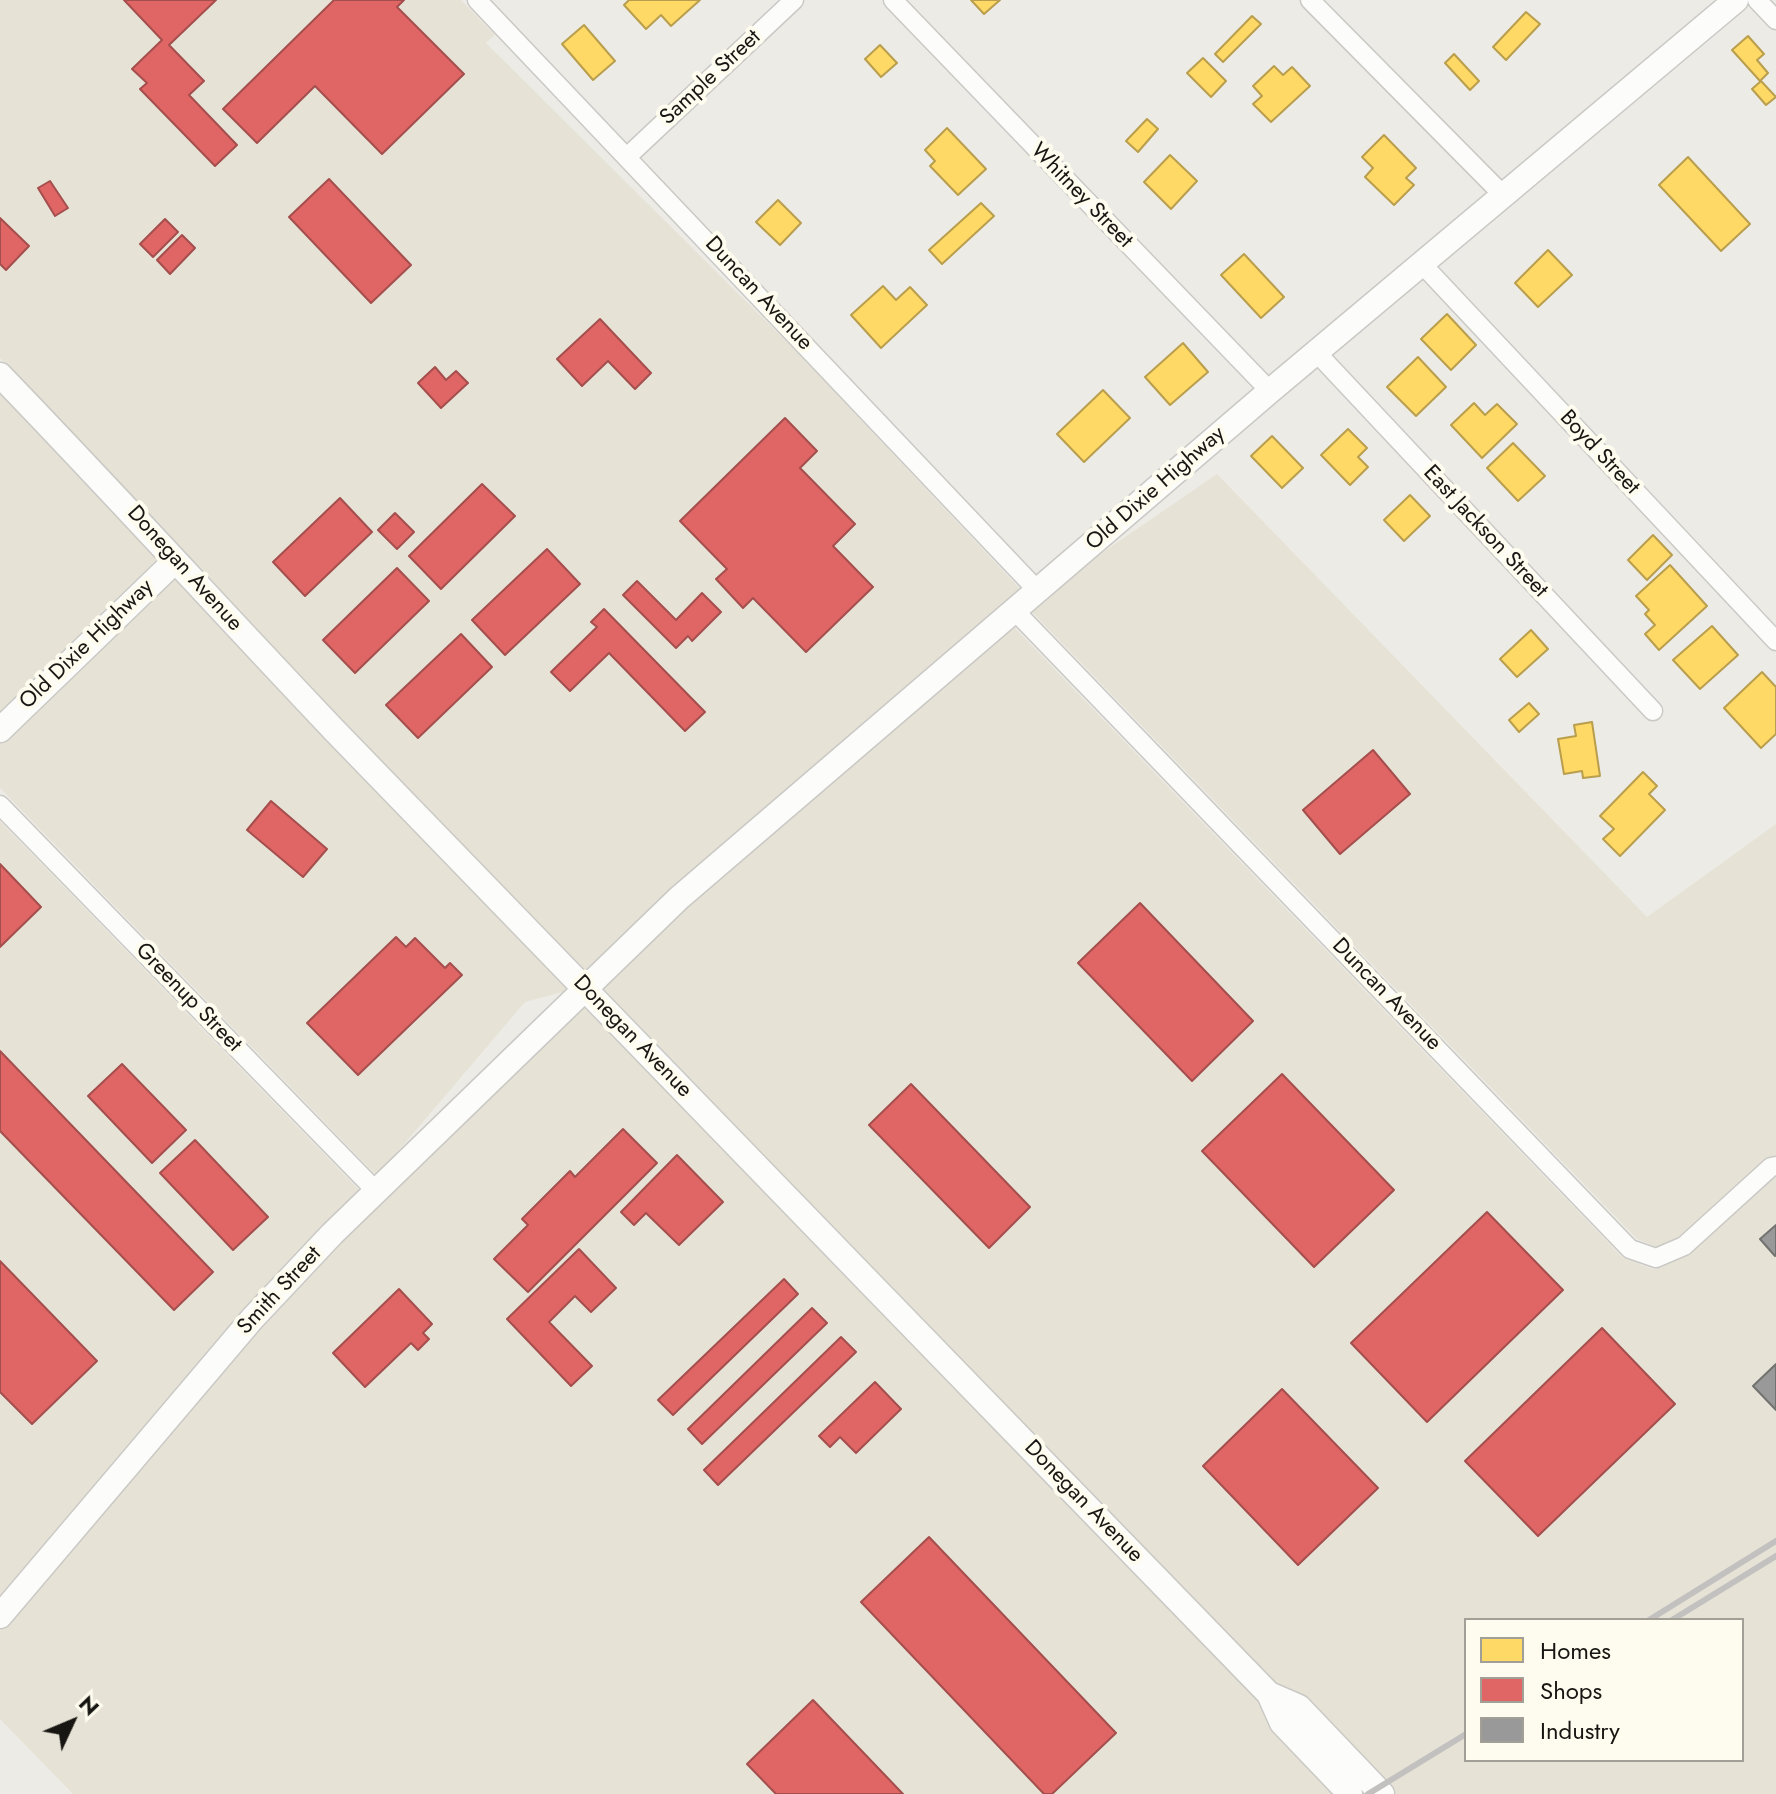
<!DOCTYPE html>
<style>
body{margin:0}
#map{position:relative;width:1776px;height:1794px;overflow:hidden;background:#ecebe6;font-family:Jost,sans-serif}
canvas{display:block}
.legend{position:absolute;left:1464px;top:1618px;width:280px;height:144px;box-sizing:border-box;background:#fefbef;border:2px solid #a29f97;margin:0;padding:10px 14px;list-style:none;font-size:24px;color:#171612}
.legend li{display:flex;align-items:center;gap:16px;height:40px}
.legend b{width:40px;border:2px solid #a29f97}
.north{position:absolute;left:32px;top:1682px;width:80px;height:80px;-webkit-text-stroke:6px #fefbef;paint-order:stroke;rotate:46deg;font-size:22px;font-weight:700;line-height:32px;text-align:center;color:#171612}
.north::after{content:'';display:block;margin:auto;width:28px;height:36px;background:#171612;clip-path:polygon(50% 0,100% 100%,50% 72%,0 100%)}
</style>
<div id="map">
<canvas width="1776" height="1794"></canvas>
<ul class="legend">
<li><b style="height:22px;background:#ffd966"></b>Homes</li>
<li><b style="height:22px;background:#e06666"></b>Shops</li>
<li><b style="height:22px;background:#999"></b>Industry</li>
</ul>
<div class="north">N</div>
</div>
<script>
const g = document.querySelector('canvas').getContext('2d');
g.lineJoin = 'round';
function fillPath(path, color) { g.fillStyle = color; g.fill(path, 'evenodd'); }
function trace(path, color, width, dash) { g.strokeStyle = color; g.lineWidth = width; g.lineCap = dash ? 'butt' : 'round'; g.setLineDash(dash || []); g.stroke(path); }
function label(font, color, halo, rows, align = 'center') {
  g.font = font + ' Jost,sans-serif'; g.lineWidth = 8; g.setLineDash([]); g.textBaseline = 'middle'; g.strokeStyle = halo; g.fillStyle = color; for (const [text, x, y, turn = 0] of rows) {
    g.save(); g.translate(x, y); g.rotate((+turn || 0) * Math.PI / 180); g.textAlign = isNaN(turn) ? turn : align; if (halo) g.strokeText(text, 0, 0); g.fillText(text, 0, 0); g.restore();
  }
}
fillPath(new Path2D(`
 M0,0H461L495,35L486,43L799,354L1022,591L570,990L525,1002L377,1176L0,788V744L173,576L494,910L461,844L213,586L144,508L0,358Z
 M0,392L127,524L160,561L0,716Z
 M1217,474L1647,917L1776,824V1155L1764,1160L1679,1237L1657,1247L1637,1239L1031,611L1080,568Z
 M1013,626L1622,1257L1652,1269L1660,1268L1687,1256L1776,1177V1794H1381L601,989L686,905ZM1466,1620H1742V1760H1466Z
 M0,821L361,1192L0,1601Z
 M584,1005L1349,1794H73L0,1719V1631L260,1326L339,1241Z`), '#e6e3d6');
const homes = new Path2D(`
 M629,0H700L671,26L661,15L646,29L624,5Z
 M971,0H1000L984,14Z
 M1526,12L1540,24L1506,60L1493,47Z
 M1252,16L1261,24L1223,62L1215,54Z
 M584,25L615,61L593,80L562,44Z
 M1748,36L1764,54L1757,60L1768,73L1760,81L1732,50Z
 M880,45L897,63L881,77L865,59Z
 M1454,54L1479,81L1470,90L1445,63Z
 M1203,58L1226,81L1211,97L1187,73Z
 M1274,66L1283,75L1292,67L1310,86L1271,122L1253,104L1262,96L1253,86Z
 M1761,81L1776,97L1766,105L1752,89Z
 M1147,119L1158,129L1138,152L1126,141Z
 M947,128L986,169L958,195L930,166L935,161L925,150Z
 M1384,135L1416,168L1406,178L1414,185L1394,205L1365,177L1373,168L1362,157Z
 M1170,155L1197,181L1171,209L1144,182Z
 M1688,157L1750,224L1721,251L1659,185Z
 M778,200L801,223L780,245L756,222Z
 M981,203L994,216L942,264L929,250Z
 M1548,250L1572,275L1538,307L1515,283Z
 M1244,254L1284,297L1261,318L1221,275Z
 M883,286L896,300L910,287L927,305L881,348L851,315Z
 M1447,314L1476,345L1451,370L1421,339Z
 M1183,343L1208,372L1170,405L1145,377Z
 M1418,357L1446,387L1416,416L1387,387Z
 M1103,390L1130,418L1084,462L1057,434Z
 M1474,403L1485,415L1497,404L1517,424L1482,458L1451,425Z
 M1348,429L1367,448L1358,457L1368,467L1350,485L1321,455Z
 M1272,436L1303,468L1282,488L1251,456Z
 M1513,443L1545,476L1518,501L1487,468Z
 M1410,495L1430,516L1404,541L1384,520Z
 M1653,535L1672,555L1647,580L1628,560Z
 M1670,565L1707,606L1659,650L1645,634L1655,625L1645,614L1649,610L1636,596Z
 M1712,626L1738,655L1700,689L1673,660Z
 M1531,630L1548,649L1517,677L1500,659Z
 M1762,672L1776,687V734L1761,748L1724,708Z
 M1529,703L1539,714L1519,732L1509,720Z
 M1592,722L1600,776L1583,778L1582,771L1564,774L1558,739L1576,736L1574,725Z
 M1643,772L1657,786L1649,794L1665,810L1620,856L1603,839L1614,829L1600,816Z`);
fillPath(homes, '#ffd966');
trace(homes, '#b99e4d', 2);
const shops = new Path2D(`
 M124,0H216L169,45L204,81L189,95L237,145L215,166L140,89L147,83L132,69L162,40Z
 M334,0H404L397,7L464,74L382,154L315,86L257,143L223,109Z
 M329,179L411,265L371,303L289,217Z
 M50,181L68,208L55,216L38,188Z
 M0,218L29,246L6,270L0,264Z
 M165,219L178,232L153,257L140,244Z
 M182,235L195,248L170,274L157,260Z
 M600,319L651,373L635,389L608,361L582,386L557,359Z
 M435,367L446,380L456,371L468,383L441,408L418,383Z
 M785,418L817,451L800,468L855,524L833,546L873,587L806,652L753,598L743,608L716,579L727,569L680,521Z
 M482,484L515,516L441,589L409,556Z
 M340,498L372,532L305,596L273,562Z
 M395,513L414,532L397,549L378,530Z
 M547,549L580,584L505,655L472,620Z
 M397,568L429,601L355,673L323,640Z
 M637,581L676,620L702,593L721,612L692,641L688,636L676,648L623,595Z
 M604,609L705,712L685,731L609,653L570,691L551,672L597,627L591,622Z
 M461,634L492,667L418,738L386,705Z
 M1373,750L1410,794L1340,854L1303,810Z
 M271,801L327,849L303,877L247,830Z
 M0,864L41,907L0,947Z
 M1140,903L1253,1021L1192,1081L1078,963Z
 M396,937L406,947L415,938L445,968L450,963L462,975L358,1075L307,1023Z
 M0,1051L213,1272L174,1310L0,1131Z
 M122,1064L186,1130L152,1163L88,1096Z
 M1282,1074L1394,1190L1314,1267L1202,1151Z
 M911,1084L1030,1207L989,1248L869,1125Z
 M623,1129L657,1163L528,1292L494,1259L528,1225L522,1219L570,1171L575,1177Z
 M195,1140L268,1217L233,1250L160,1173Z
 M677,1155L723,1202L679,1245L646,1213L634,1225L621,1212Z
 M1487,1212L1563,1290L1427,1422L1351,1343Z
 M579,1249L616,1288L591,1312L575,1296L549,1322L592,1366L571,1386L507,1319Z
 M0,1261L97,1361L32,1424L0,1392Z
 M784,1279L798,1294L673,1415L658,1400Z
 M399,1289L432,1324L423,1333L429,1339L418,1350L411,1343L365,1387L333,1353Z
 M812,1308L827,1323L702,1444L688,1429Z
 M1602,1328L1675,1404L1538,1536L1465,1461Z
 M841,1337L856,1352L718,1485L704,1470Z
 M875,1382L901,1409L856,1453L840,1437L830,1447L819,1436Z
 M1282,1389L1378,1488L1298,1565L1203,1466Z
 M929,1537L1116,1733L1052,1794H1044L861,1602Z
 M813,1700L903,1794H776L747,1764Z`);
fillPath(shops, '#e06666');
trace(shops, '#a44e4d', 2);
const industry = new Path2D(`
 M1776,1225V1255L1775,1256L1760,1239Z
 M1776,1364V1410L1753,1386Z`);
fillPath(industry, '#999');
trace(industry, '#727270', 2);
const street = new Path2D(`
 M477,0L1038,591
 M893,0L1270,391
 M1310,0L1504,196
 M1757,0L1776,20
 M628,156L794,0
 M1422,264L1776,641
 M1317,353L1653,711
 M1015,611L1630,1249L1656,1258L1684,1246L1771,1167L1776,1166
 M0,805L376,1191`);
const secondary = new Path2D(`
 M0,375C113,492 222,612 334,730C644,1053 958,1372 1269,1694L1282,1723L1350,1794
 M0,730L175,561
 M0,1616L252,1319L332,1234L679,898L1270,391L1736,0
 M1269,1694L1299,1707L1382,1794`);
trace(street, '#cac9c5', 21);
trace(secondary, '#cac9c5', 27);
trace(street, '#fcfcfb', 18);
trace(secondary, '#fcfcfb', 24);
trace(new Path2D(`
 M1649,1620L1776,1541
 M1672,1620L1776,1556
 M1368,1794L1466,1734`), '#c2c1c0', 6);
label('22px', '#171612', '#fefbef', [
 ["Sample Street",711,78,-43],
 ["Whitney Street",1081,196,46],
 ["Duncan Avenue",758,294,47],
 ["Boyd Street",1599,453,47],
 ["Old Dixie Highway",1156,489,-41],
 ["East Jackson Street",1485,532,47],
 ["Donegan Avenue",184,569,48],
 ["Old Dixie Highway",87,645,-44],
 ["Duncan Avenue",1386,995,46],
 ["Greenup Street",188,998,46],
 ["Donegan Avenue",632,1037,46],
 ["Smith Street",280,1291,-47],
 ["Donegan Avenue",1083,1502,46]
]);
</script>
